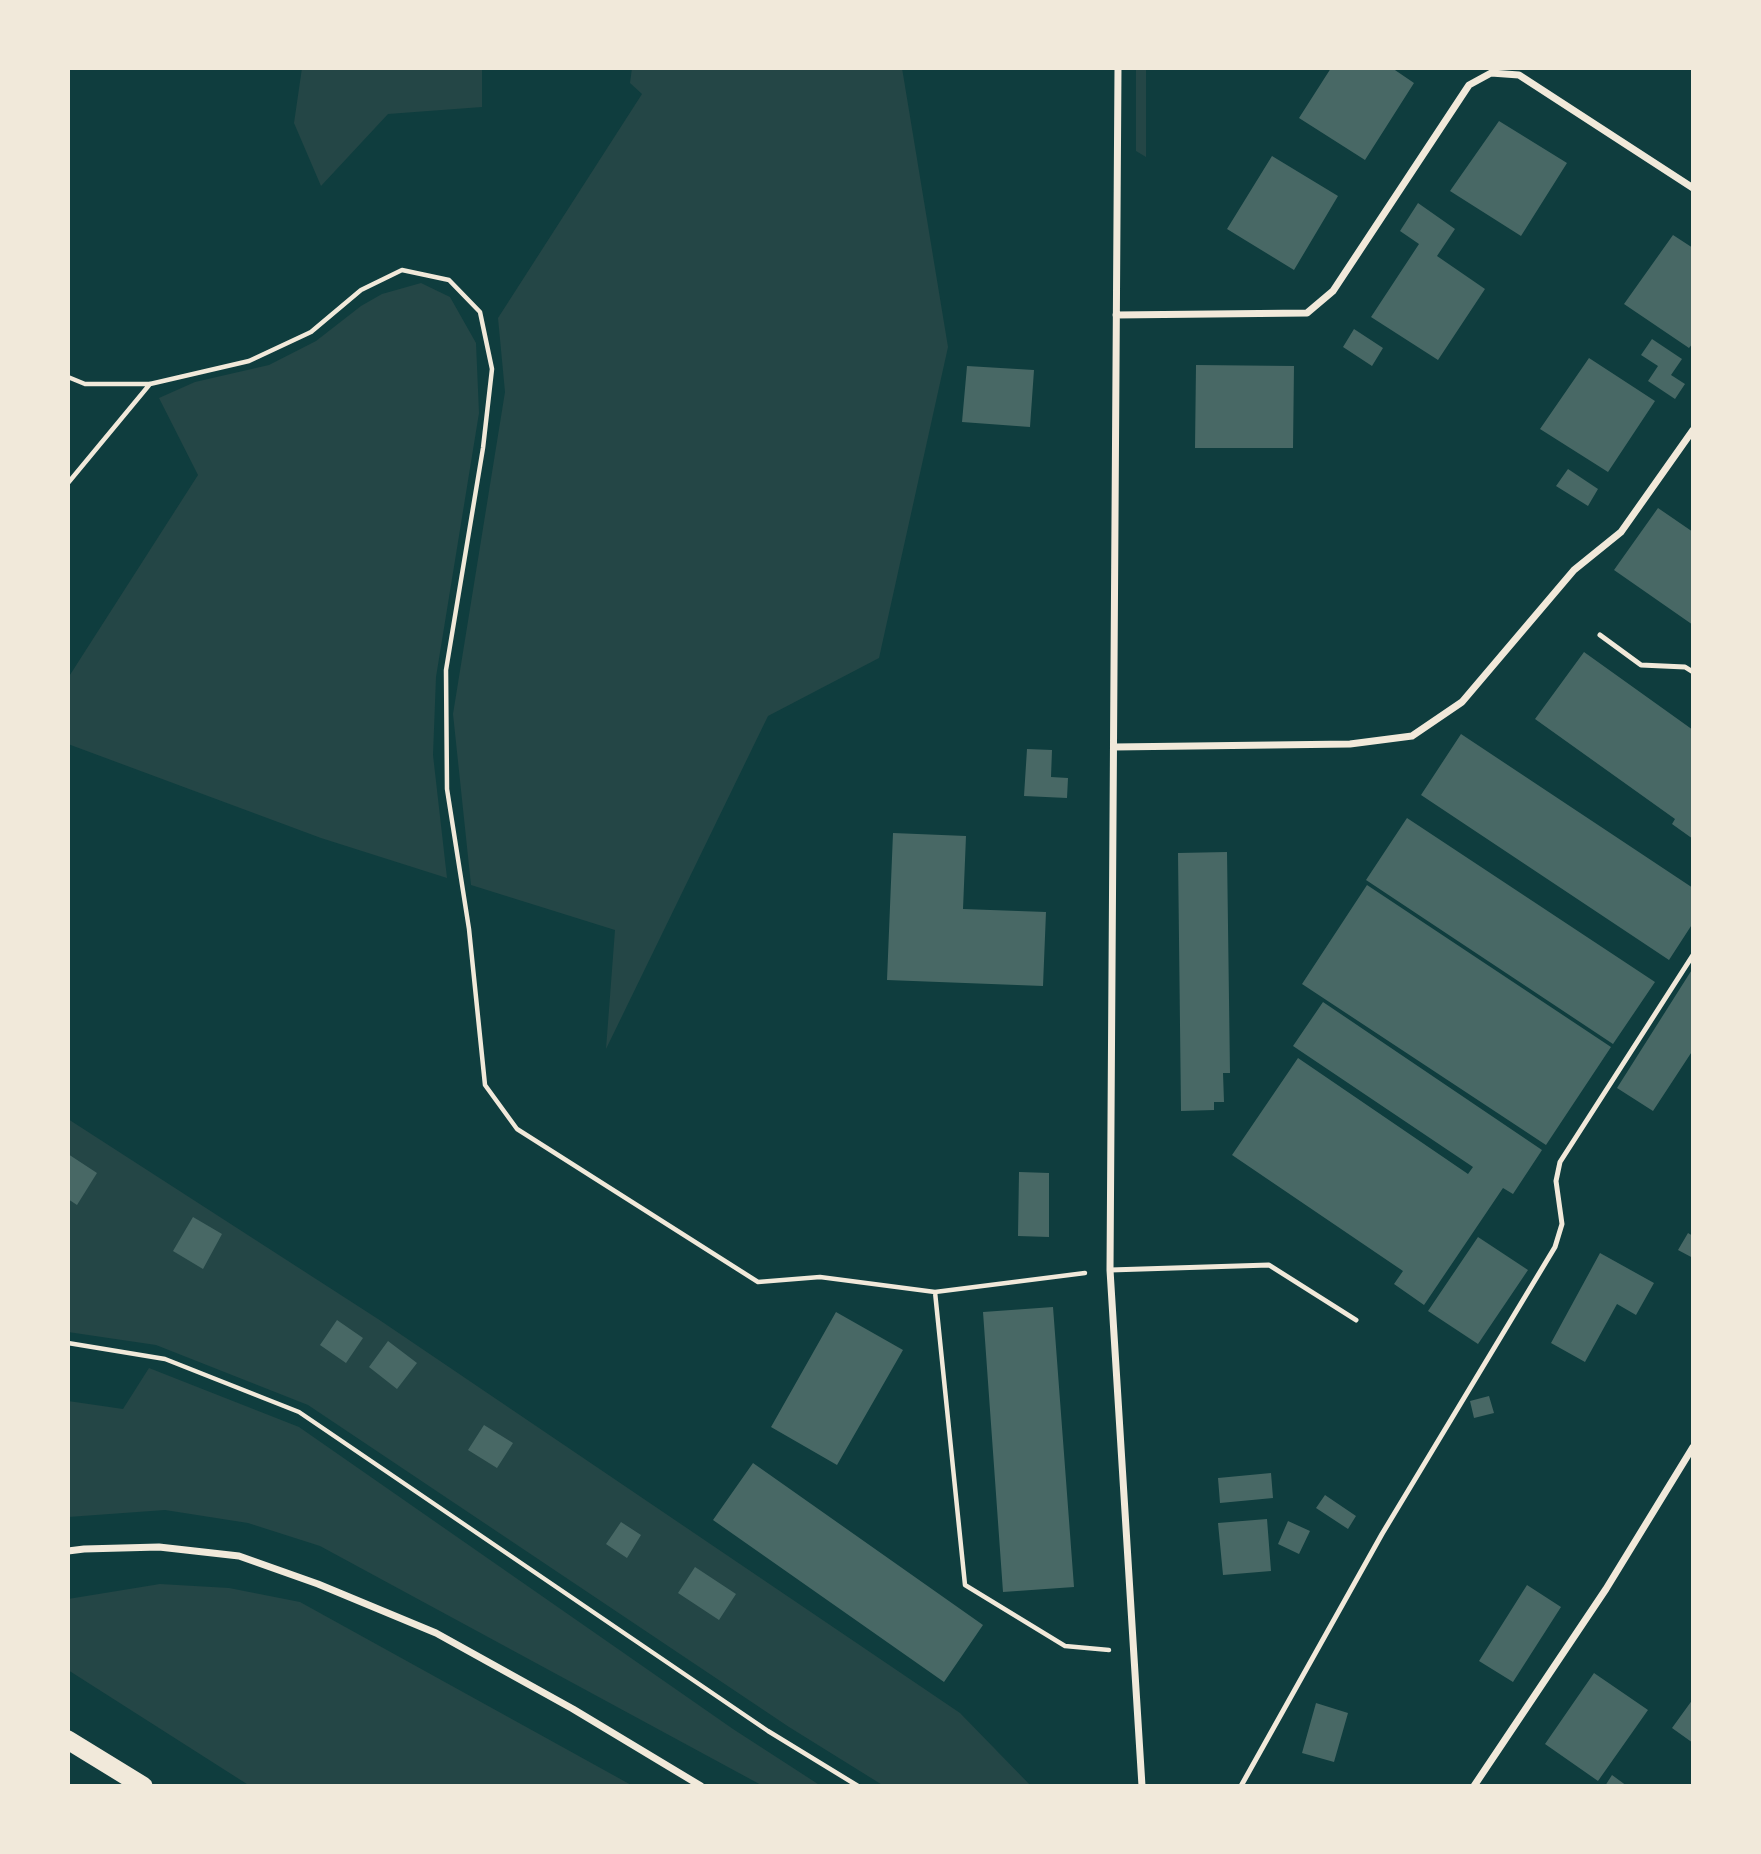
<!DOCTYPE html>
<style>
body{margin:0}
#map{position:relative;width:1761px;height:1854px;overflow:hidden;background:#0f3d3e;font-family:Helvetica,sans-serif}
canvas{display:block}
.frame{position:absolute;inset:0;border:70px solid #f1e9da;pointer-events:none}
</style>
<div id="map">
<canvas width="1761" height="1854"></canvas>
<div class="frame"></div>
</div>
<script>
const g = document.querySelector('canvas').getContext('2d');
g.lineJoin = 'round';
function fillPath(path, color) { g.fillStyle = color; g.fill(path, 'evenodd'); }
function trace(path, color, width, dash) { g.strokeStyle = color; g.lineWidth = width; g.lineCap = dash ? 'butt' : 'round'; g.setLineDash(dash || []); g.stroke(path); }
fillPath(new Path2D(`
 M302,68H482V107L388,114L321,186L294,123Z
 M632,68H902L948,347L879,658L768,716L606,1049L615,930L471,885L453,714L505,392L498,318L642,94L630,83Z
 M1136,68H1146V157L1136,151Z
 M421,283L450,297L476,343L479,413L436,677L433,755L447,878L321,838L68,744V678L198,475L159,398L195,382L269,365L316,341L361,306L382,294Z
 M68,1119L378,1319L960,1713L1031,1786H884L789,1727L308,1405L156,1345L68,1332Z
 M149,1368L299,1427L733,1729L821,1786H763L320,1546L248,1523L165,1510L68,1517V1401L123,1409Z
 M160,1584L229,1588L300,1602L633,1786H250L68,1670V1599Z`), '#244646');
fillPath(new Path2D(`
 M1331,68H1392L1414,83L1365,160L1299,118Z
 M1499,121L1567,163L1521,236L1450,191Z
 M1272,156L1338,196L1294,270L1227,229Z
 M1418,203L1455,229L1437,256L1485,289L1438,360L1371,317L1419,244L1400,231Z
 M1673,235L1693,248V343L1689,348L1624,304Z
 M1354,329L1383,348L1372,366L1343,347Z
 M1652,339L1682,359L1671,375L1685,384L1675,399L1648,381L1658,366L1641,355Z
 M1589,358L1655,401L1608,472L1540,429Z
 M1196,365L1294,366L1293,448H1195Z
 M967,366L1034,370L1030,427L962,422Z
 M1568,469L1598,489L1588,506L1556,486Z
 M1658,508L1693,532V625L1614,570Z
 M1584,652L1693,730V839L1672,824L1675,819L1535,719Z
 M1461,734L1693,888V923L1669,960L1421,795Z
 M1027,749L1052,750L1051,777L1068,778L1067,798L1024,796Z
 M1407,818L1655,982L1613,1044L1366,880Z
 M893,833L966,836L963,909L1046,912L1043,986L887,980Z
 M1227,852L1230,1073H1223L1224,1102H1214V1110L1181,1111L1178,853Z
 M1367,885L1611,1047L1546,1145L1302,984Z
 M1693,968V1050L1653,1111L1617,1088Z
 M1323,1002L1542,1150L1513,1194L1503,1188L1424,1305L1394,1284L1403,1271L1232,1155L1298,1058L1468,1174L1473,1167L1293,1046Z
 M68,1154L97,1173L77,1205L68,1199Z
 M1019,1172L1049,1173V1237L1018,1236Z
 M193,1217L222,1234L203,1269L173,1251Z
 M1688,1233L1693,1236V1258L1678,1250Z
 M1478,1237L1528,1270L1478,1344L1428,1311Z
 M1600,1253L1654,1283L1636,1315L1617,1304L1585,1362L1551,1343Z
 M1053,1307L1074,1587L1003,1592L983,1312Z
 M836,1312L903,1350L837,1465L771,1427Z
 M337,1320L363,1338L346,1363L320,1345Z
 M388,1341L417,1363L397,1389L369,1367Z
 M1489,1396L1494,1413L1474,1418L1470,1401Z
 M484,1425L513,1443L497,1468L468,1450Z
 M753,1463L983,1625L944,1682L713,1520Z
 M1271,1473L1273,1498L1220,1503L1218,1478Z
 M1325,1495L1356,1516L1348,1529L1316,1508Z
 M1267,1519L1271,1571L1223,1575L1218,1523Z
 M1288,1521L1310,1531L1299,1554L1278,1544Z
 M621,1522L641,1535L627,1558L606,1544Z
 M695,1567L736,1594L719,1620L678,1593Z
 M1527,1585L1561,1607L1513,1682L1479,1661Z
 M1594,1673L1648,1710L1598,1781L1545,1744Z
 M1693,1699V1743L1672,1728Z
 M1316,1703L1348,1713L1334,1762L1302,1753Z
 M1612,1775L1627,1786H1605Z`), '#486865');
trace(new Path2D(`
 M68,377L85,384H150L249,361L311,332L361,290L402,270L449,280L480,312L492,369L483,448L446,670L447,789L469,929L485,1085L517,1129L758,1282L820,1277L935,1292L1085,1273
 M68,483L150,384
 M935,1292L965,1585L1065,1646L1109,1650
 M68,1343L165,1359L299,1412L768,1731L858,1786`), '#f1e9da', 4.5);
trace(new Path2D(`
 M1600,635L1641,665L1685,667L1693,672
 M1110,1270L1269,1265L1356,1320
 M1241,1786L1382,1534L1555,1247L1562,1224L1556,1181L1560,1162L1693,955`), '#f1e9da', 5);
trace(new Path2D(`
 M1118,68L1110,1270L1142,1786
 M1116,315L1307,313L1333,291L1469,85L1491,73L1519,75L1693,188
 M1114,747L1350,744L1412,736L1462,702L1574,570L1621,532L1693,430
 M68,1551L84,1549L159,1547L239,1556L318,1584L436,1633L573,1709L701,1786
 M1474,1786L1606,1589L1693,1447`), '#f1e9da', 7);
trace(new Path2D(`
 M68,1740L143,1786`), '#f1e9da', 19);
</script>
